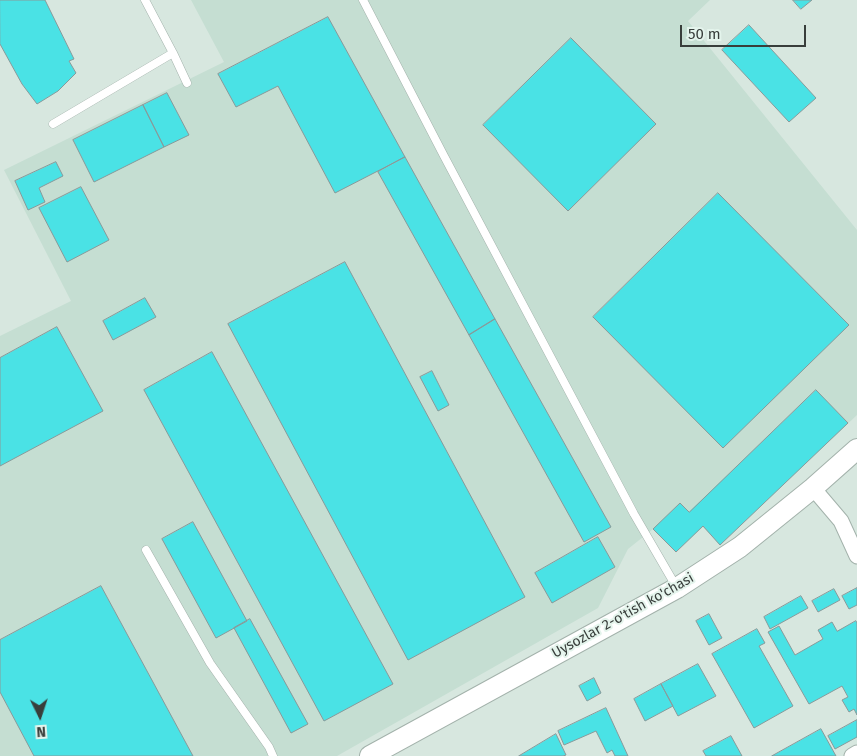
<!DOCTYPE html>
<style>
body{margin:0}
#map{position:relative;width:857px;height:756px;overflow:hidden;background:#d7e7df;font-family:"Fira Sans",sans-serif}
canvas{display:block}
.north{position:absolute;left:15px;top:691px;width:50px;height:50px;-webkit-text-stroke:4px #e4f4ec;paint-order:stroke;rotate:176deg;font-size:14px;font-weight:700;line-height:20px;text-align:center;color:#383e3b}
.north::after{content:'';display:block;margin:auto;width:18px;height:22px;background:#383e3b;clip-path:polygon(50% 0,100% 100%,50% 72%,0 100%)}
.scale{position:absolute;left:680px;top:25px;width:126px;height:22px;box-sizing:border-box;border:2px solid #383e3b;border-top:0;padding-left:6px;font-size:15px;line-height:18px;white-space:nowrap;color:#383e3b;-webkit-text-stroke:4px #e4f4ec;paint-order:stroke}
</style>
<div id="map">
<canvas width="857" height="756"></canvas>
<div class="north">N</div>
<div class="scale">50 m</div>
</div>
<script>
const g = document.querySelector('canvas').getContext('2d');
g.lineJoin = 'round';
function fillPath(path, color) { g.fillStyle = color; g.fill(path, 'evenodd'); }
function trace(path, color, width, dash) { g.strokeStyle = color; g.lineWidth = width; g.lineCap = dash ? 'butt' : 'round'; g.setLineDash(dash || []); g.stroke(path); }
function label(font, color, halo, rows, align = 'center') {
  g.font = font + ' "Fira Sans",sans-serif'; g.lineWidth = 4; g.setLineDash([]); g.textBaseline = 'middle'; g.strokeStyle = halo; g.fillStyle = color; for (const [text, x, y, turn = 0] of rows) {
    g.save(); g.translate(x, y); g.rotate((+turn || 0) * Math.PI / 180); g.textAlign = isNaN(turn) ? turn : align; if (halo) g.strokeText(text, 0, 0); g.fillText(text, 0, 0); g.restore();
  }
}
fillPath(new Path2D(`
 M191,0H710L688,21L857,230V415L720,545L703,527L676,552L653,529L628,549L598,608L337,756H0V336L71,301L4,170L224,62Z`), '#c5ded2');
const building = new Path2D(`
 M0,0H45L74,59L69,61L76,73L58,91L37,104L22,84L0,44Z
 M793,0H812L801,9Z
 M328,17L405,157L335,193L278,86L236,107L218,74Z
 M749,25L816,98L789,122L722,50Z
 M571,38L656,124L568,211L483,125Z
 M167,93L189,135L164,147L143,105Z
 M143,105L164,147L94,182L73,140Z
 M405,157L495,319L469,335L378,172Z
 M56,162L63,176L39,188L45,202L28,210L15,181Z
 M81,187L109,240L67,262L39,208Z
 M718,193L849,325L723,448L593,317Z
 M345,262L525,597L408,660L228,324Z
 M145,298L156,317L113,340L103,321Z
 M495,319L611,527L584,542L469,335Z
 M57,327L103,411L0,466V358Z
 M212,352L393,684L324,721L144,390Z
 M432,371L449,405L438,411L420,377Z
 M816,390L848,423L720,545L703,526L676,552L653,529L680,503L689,512Z
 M193,522L247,621L216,638L162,539Z
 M598,537L615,567L552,603L535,573Z
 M101,586L193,756H34L0,692V640Z
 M857,588V605L849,609L842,596Z
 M834,589L840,600L818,612L812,601Z
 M801,596L808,608L770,629L764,617Z
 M709,614L722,638L709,645L696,621Z
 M250,619L308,724L291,733L234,628Z
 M856,621L857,623V715L854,709L849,712L842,700L848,697L842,686L809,704L768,632L779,626L795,655L823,639L818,630L832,622L837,631Z
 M757,629L765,643L759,646L793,706L754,728L712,654Z
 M698,664L716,696L678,716L661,684Z
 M594,678L601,693L587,701L579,686Z
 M661,684L673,706L645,721L634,699Z
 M606,708L628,756H615L612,750L607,753L596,731L564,745L558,731Z
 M857,720V737L835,749L828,736Z
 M821,729L836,756H772Z
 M556,734L566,755L563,756H519Z
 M731,736L742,756H706L703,751Z`);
fillPath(building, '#4ae2e5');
trace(building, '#889a9a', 1);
const service = new Path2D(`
 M145,0L173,53L187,83
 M363,0L444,156L634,514L677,588
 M53,124L173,53
 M146,550L210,663L269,747L273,756`);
const minor = new Path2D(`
 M813,488L841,521L857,556
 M852,756L857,753`);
const tertiary = new Path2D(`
 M370,756L677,588L740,547L813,488L857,449`);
trace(service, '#a3b2ab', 9);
trace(minor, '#a3b2ab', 17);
trace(tertiary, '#a3b2ab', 22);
trace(service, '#fff', 8);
trace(minor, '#fff', 15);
trace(tertiary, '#fff', 20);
label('14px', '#383e3b', '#e4f4ec', [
 ["Uysozlar 2-o'tish ko'chasi",623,616,-29]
]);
</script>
